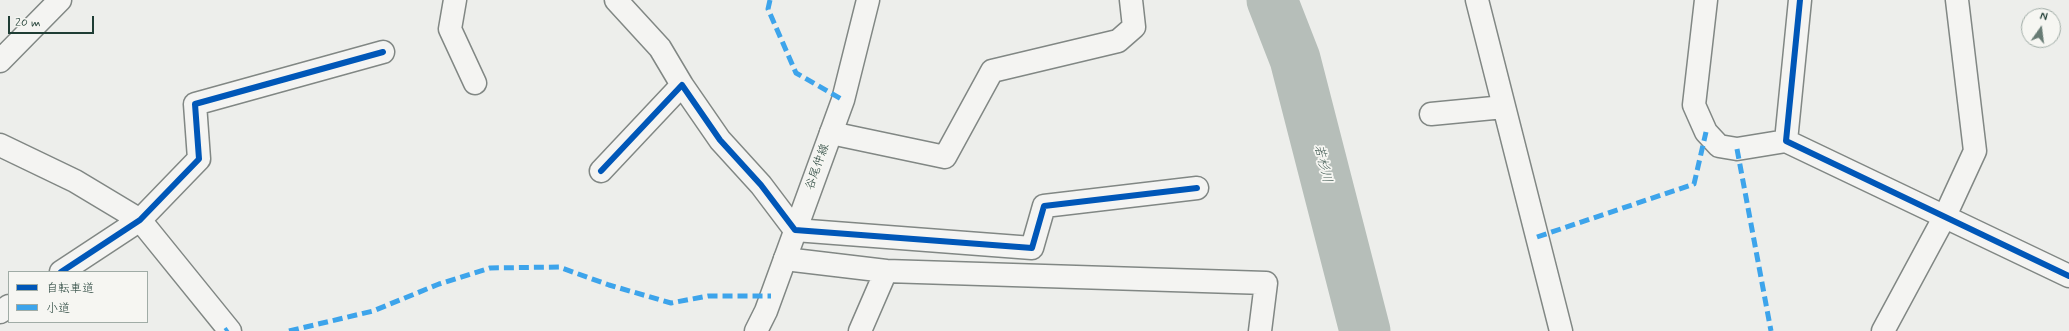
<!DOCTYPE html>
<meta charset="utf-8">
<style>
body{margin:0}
#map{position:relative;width:2069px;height:331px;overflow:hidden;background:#edeeeb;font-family:Mynerve,"Klee One",sans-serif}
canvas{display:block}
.legend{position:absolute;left:8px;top:271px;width:140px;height:52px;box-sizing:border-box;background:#f6f6f2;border:1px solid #a0aca6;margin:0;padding:5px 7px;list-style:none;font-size:12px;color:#1f3d34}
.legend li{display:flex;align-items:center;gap:8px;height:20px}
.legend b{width:20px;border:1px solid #a0aca6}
.north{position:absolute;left:2021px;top:8px;width:40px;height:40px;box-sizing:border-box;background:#f6f6f2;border:1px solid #a0aca6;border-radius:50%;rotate:14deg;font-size:11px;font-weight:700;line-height:16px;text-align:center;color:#1f3d34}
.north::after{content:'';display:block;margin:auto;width:14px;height:18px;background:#677b74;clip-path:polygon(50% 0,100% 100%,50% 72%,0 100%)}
.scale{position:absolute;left:8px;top:16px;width:86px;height:18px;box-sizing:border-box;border:2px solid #1f3d34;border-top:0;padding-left:5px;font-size:12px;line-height:14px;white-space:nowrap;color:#1f3d34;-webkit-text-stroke:3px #f6f6f2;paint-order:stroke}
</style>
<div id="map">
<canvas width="2069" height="331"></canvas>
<ul class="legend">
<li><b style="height:5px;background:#0057b8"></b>自転車道</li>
<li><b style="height:5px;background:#3da4eb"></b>小道</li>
</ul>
<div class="north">N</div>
<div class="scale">20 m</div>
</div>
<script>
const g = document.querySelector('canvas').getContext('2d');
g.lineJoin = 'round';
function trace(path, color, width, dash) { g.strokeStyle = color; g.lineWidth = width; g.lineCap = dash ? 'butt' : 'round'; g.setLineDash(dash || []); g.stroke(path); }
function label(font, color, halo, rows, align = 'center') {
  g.font = font + ' Mynerve,"Klee One",sans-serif'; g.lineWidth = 3.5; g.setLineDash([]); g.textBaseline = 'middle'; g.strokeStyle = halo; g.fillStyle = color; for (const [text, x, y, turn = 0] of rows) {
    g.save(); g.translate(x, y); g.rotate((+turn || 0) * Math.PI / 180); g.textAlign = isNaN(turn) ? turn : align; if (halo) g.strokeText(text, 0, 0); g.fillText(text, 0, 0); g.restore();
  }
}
trace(new Path2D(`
 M1272,0L1295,59L1365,331`), '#b6beb9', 51);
const minor = new Path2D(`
 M455,0L450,29L475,83
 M616,0L660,48L682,85
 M1477,0L1561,331
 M1706,0L1694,105L1706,132L1719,146L1737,149L1786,141
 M1800,0L1786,141L2069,276
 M0,61L60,0
 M1431,114L1504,107
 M831,133L945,157L992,71L1118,41L1134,27L1131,0
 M0,145L75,181L140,220L230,331
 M601,171L682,85L720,140L761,185L795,230L1032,248L1044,206L1197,188
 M785,259L886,271
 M61,272L140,220L199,159L195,104L383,52
 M0,312L9,306
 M860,331L886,271L1266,283L1260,331
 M1883,331L1945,216L1975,151L1957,0`);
const secondary = new Path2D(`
 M756,331L766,311L843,100L868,0`);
trace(minor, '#818784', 25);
trace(secondary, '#818784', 25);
trace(minor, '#f4f4f2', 22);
trace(secondary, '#f4f4f2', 22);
trace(new Path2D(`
 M770,0L768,9L796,73L843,100
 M1737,149L1771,331
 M1537,237L1694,184L1706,132
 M225,331L228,329
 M289,331L373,311L439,284L490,268L559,267L609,285L671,303L708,296H771`), '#3da4eb', 5, [10, 5]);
trace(new Path2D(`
 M1800,0L1786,141L2069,276
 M601,171L682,85L720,140L761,185L795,230L1032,248L1044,206L1197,188
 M61,272L140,220L199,159L195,104L383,52`), '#0057b8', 6);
label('12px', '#1f3d34', '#f6f6f2', [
 ["谷尾仲線",818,167,-70]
]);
label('italic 13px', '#3f5850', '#f6f6f2', [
 ["若杉川",1322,164,76]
]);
</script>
